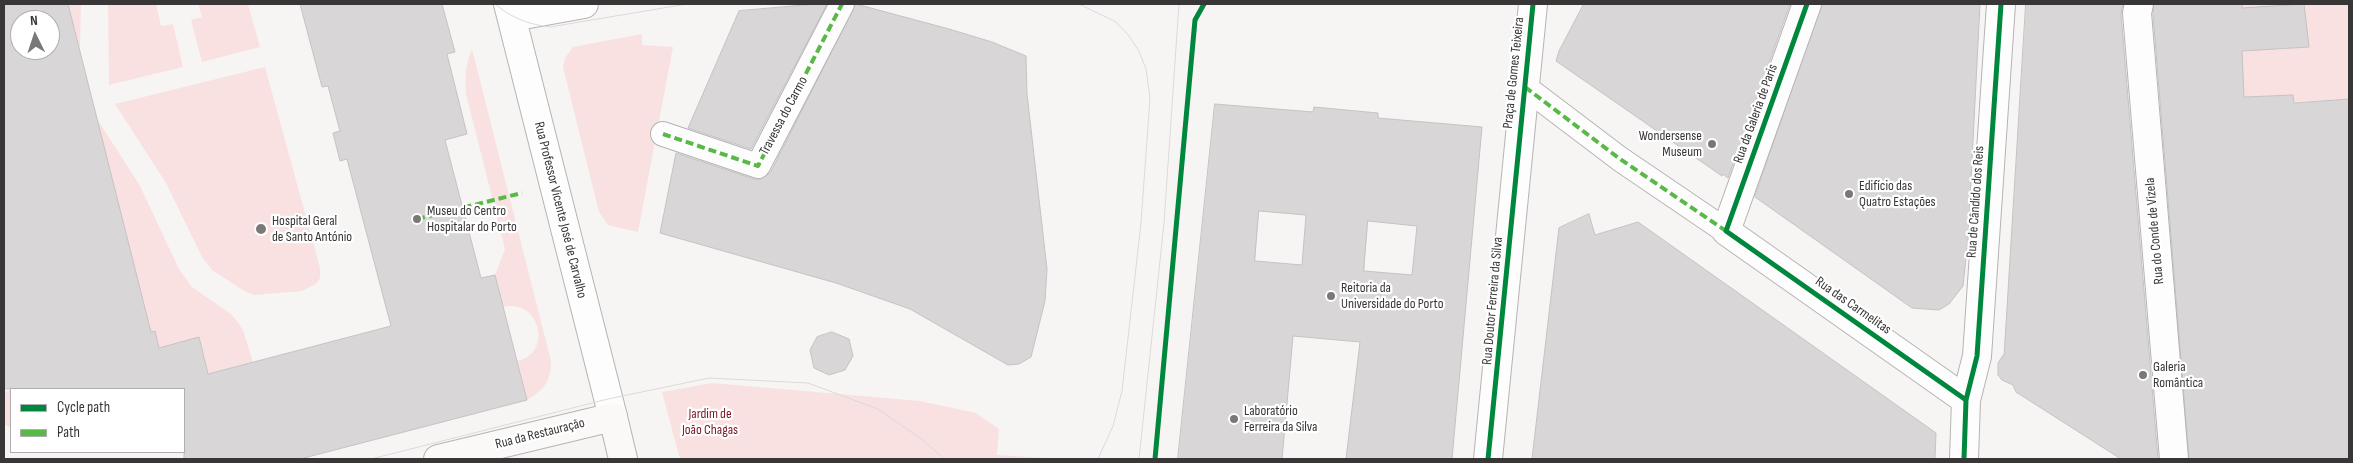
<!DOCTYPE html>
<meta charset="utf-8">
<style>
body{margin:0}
#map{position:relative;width:2353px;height:463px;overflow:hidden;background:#f7f4f4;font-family:"Sofia Sans Condensed",sans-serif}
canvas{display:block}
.frame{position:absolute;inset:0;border:5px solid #383636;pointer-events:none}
.legend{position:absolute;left:10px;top:388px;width:175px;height:65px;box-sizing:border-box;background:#fff;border:1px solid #afafaf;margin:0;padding:6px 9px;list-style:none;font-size:15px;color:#383636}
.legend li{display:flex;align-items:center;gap:10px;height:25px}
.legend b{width:25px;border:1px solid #afafaf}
.north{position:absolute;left:10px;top:10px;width:50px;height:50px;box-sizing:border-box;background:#fff;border:1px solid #afafaf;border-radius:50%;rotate:356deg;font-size:14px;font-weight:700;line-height:20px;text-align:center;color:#383636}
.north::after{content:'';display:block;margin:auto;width:18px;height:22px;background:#7b7878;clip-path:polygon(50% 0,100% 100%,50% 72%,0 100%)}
</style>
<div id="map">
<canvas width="2353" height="463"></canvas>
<div class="frame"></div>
<ul class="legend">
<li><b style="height:6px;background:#00873e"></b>Cycle path</li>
<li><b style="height:6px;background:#58b947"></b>Path</li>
</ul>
<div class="north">N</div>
</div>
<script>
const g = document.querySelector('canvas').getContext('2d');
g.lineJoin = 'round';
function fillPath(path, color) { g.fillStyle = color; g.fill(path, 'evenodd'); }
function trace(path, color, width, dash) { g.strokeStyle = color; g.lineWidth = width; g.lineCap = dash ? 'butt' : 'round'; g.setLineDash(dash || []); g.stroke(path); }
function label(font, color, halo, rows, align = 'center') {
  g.font = font + ' "Sofia Sans Condensed",sans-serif'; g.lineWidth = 4.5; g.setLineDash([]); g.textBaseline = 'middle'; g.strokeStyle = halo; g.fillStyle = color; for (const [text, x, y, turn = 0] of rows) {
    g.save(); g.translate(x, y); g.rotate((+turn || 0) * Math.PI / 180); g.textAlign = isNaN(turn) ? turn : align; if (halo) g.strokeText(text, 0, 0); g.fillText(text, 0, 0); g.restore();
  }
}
fillPath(new Path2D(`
 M68,4H81L80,49Z
 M108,4H156L161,26L173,24L183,67L109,85Z
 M198,4H248L260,47L202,62L191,20L202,17Z
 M2242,4H2349V99L2294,102L2293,95L2244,97L2238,51L2309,47L2242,8Z
 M642,34V45L673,47L638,232L608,225L599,212L563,67L565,58L573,47Z
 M472,49L551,361C551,381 544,390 527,400L518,361C554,352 539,298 503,307L495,275L505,249L466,94C465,77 465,65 472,49Z
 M265,67L320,268V278L316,284L302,291L254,295L244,291L212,270L202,257L166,183L115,104Z
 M97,119L139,184L179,269L192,287L231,314L237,321L243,330L253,362L208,374L199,338L159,348L155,332H151Z
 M712,383L920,401L976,413L999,429L997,455L1063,459H680L662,392Z
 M4,388L5,392L11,390V428L4,424Z`), '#fae1e1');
const building = new Path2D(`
 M4,4H68L151,332L155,331L159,348L199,337L208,374L391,326L347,159L340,161L333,133L340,131L328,86L322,87L300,4H442L455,52L447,54L467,134L445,140L481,278L495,275L527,400L300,459H184V389H4ZM20,20H50V50H20Z
 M816,4H827L751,149L688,128L739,11Z
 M856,4L949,29L992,42L1026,56L1027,94L1047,269L1045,301L1031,357L1019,364L1008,365L910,309L836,283L660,233L676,153L754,179H760L770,173Z
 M1584,4H1790L1728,178L1723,174L1722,176L1556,61L1559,51Z
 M1822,4H1980L1968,239L1963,286L1949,304L1939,310L1912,308L1755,197Z
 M2026,4H2123L2121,14L2158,459H2121L2016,392L2013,385L2002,380L1998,375V363L2004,354Z
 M2154,4H2242V8L2304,4L2309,47L2242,51L2244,97L2293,95L2294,103L2349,99V459H2189L2153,14Z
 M1215,104L1313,112L1314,107L1378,113V118L1482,127L1452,459H1346L1360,342L1293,336L1282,459H1178ZM1259,211L1306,215L1302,265L1255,261ZM1368,221L1417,226L1412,275L1364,271Z
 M1589,214L1595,235L1638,222L1936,433L1935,459H1532L1559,228Z
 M832,332L849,339L853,356L845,370L829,375L814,368L810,350L817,337Z`);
fillPath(building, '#d8d6d6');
trace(building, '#c4c2c2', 1);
const pedestrian = new Path2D(`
 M1525,87L1620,159L1726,231
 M663,134L758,166L842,4`);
const minor = new Path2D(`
 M1807,4L1726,231L1966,400
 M2139,4L2137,13L2174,459
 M1964,459L1966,400L1977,356L2001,4`);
const tertiary = new Path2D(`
 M508,4L613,417
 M512,17L584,4
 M1488,459L1533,4`);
const secondary = new Path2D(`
 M438,459L613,417L623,459`);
trace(pedestrian, '#b5b3b3', 26);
trace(minor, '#b5b3b3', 30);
trace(tertiary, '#b5b3b3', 30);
trace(secondary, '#b5b3b3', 30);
trace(pedestrian, '#fefdfd', 24);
trace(minor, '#fefdfd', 28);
trace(tertiary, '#fefdfd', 28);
trace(secondary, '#fbf8f8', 28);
trace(new Path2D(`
 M495,4C512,18 527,24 550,27L687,4
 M1079,4L1116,22L1129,36L1139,51L1146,69L1150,98L1141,223L1122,391L1113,426L1098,459
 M371,459L608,399L709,378L808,383L878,409L924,441L944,459
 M1139,459L1164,223L1179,4`), '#dadada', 1);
trace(new Path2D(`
 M1525,87L1620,159L1729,233
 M663,134L758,166L842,4
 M417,219L522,193`), '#58b947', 4, [8, 4]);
trace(new Path2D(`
 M1807,4L1726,231L1966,400
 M1155,459L1195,20L1204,4
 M1488,459L1533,4
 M1964,459L1966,400L1977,356L2001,4`), '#00873e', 5);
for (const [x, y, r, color] of [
 [1712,144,5,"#7b7878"],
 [1849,194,5,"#7b7878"],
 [417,219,5,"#7b7878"],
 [261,229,6,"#7b7878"],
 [1331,296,5,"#7b7878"],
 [2143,375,5,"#7b7878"],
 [1234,419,5,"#7b7878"]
]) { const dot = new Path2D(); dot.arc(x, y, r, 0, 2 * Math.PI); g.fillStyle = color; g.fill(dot); trace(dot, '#fff', 2); }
label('14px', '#383636', '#fff', [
 ["Praça de Gomes Teixeira",1514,73,-84],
 ["Rua da Galeria de Paris",1756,114,-70],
 ["Travessa do Carmo",784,116,-62],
 ["Rua de Cândido dos Reis",1976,202,-86],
 ["Rua Professor Vicente José de Carvalho",560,210,76],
 ["Rua do Conde de Vizela",2155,231,-95],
 ["Rua Doutor Ferreira da Silva",1493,301,-85],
 ["Rua das Carmelitas",1853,306,35],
 ["Rua da Restauração",540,434,-14]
]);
label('14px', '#383636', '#fff', [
 ["Wondersense",1702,136,"right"],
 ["Museum",1702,152,"right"],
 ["Edifício das",1859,186],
 ["Quatro Estações",1859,202],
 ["Museu do Centro",427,211],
 ["Hospitalar do Porto",427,227],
 ["Hospital Geral",272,221],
 ["de Santo António",272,237],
 ["Reitoria da",1341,288],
 ["Universidade do Porto",1341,304],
 ["Galeria",2153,367],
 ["Romântica",2153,383],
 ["Laboratório",1244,411],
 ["Ferreira da Silva",1244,427]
], 'left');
label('14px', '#791625', '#fff', [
 ["Jardim de",710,414],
 ["João Chagas",710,430]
]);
</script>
